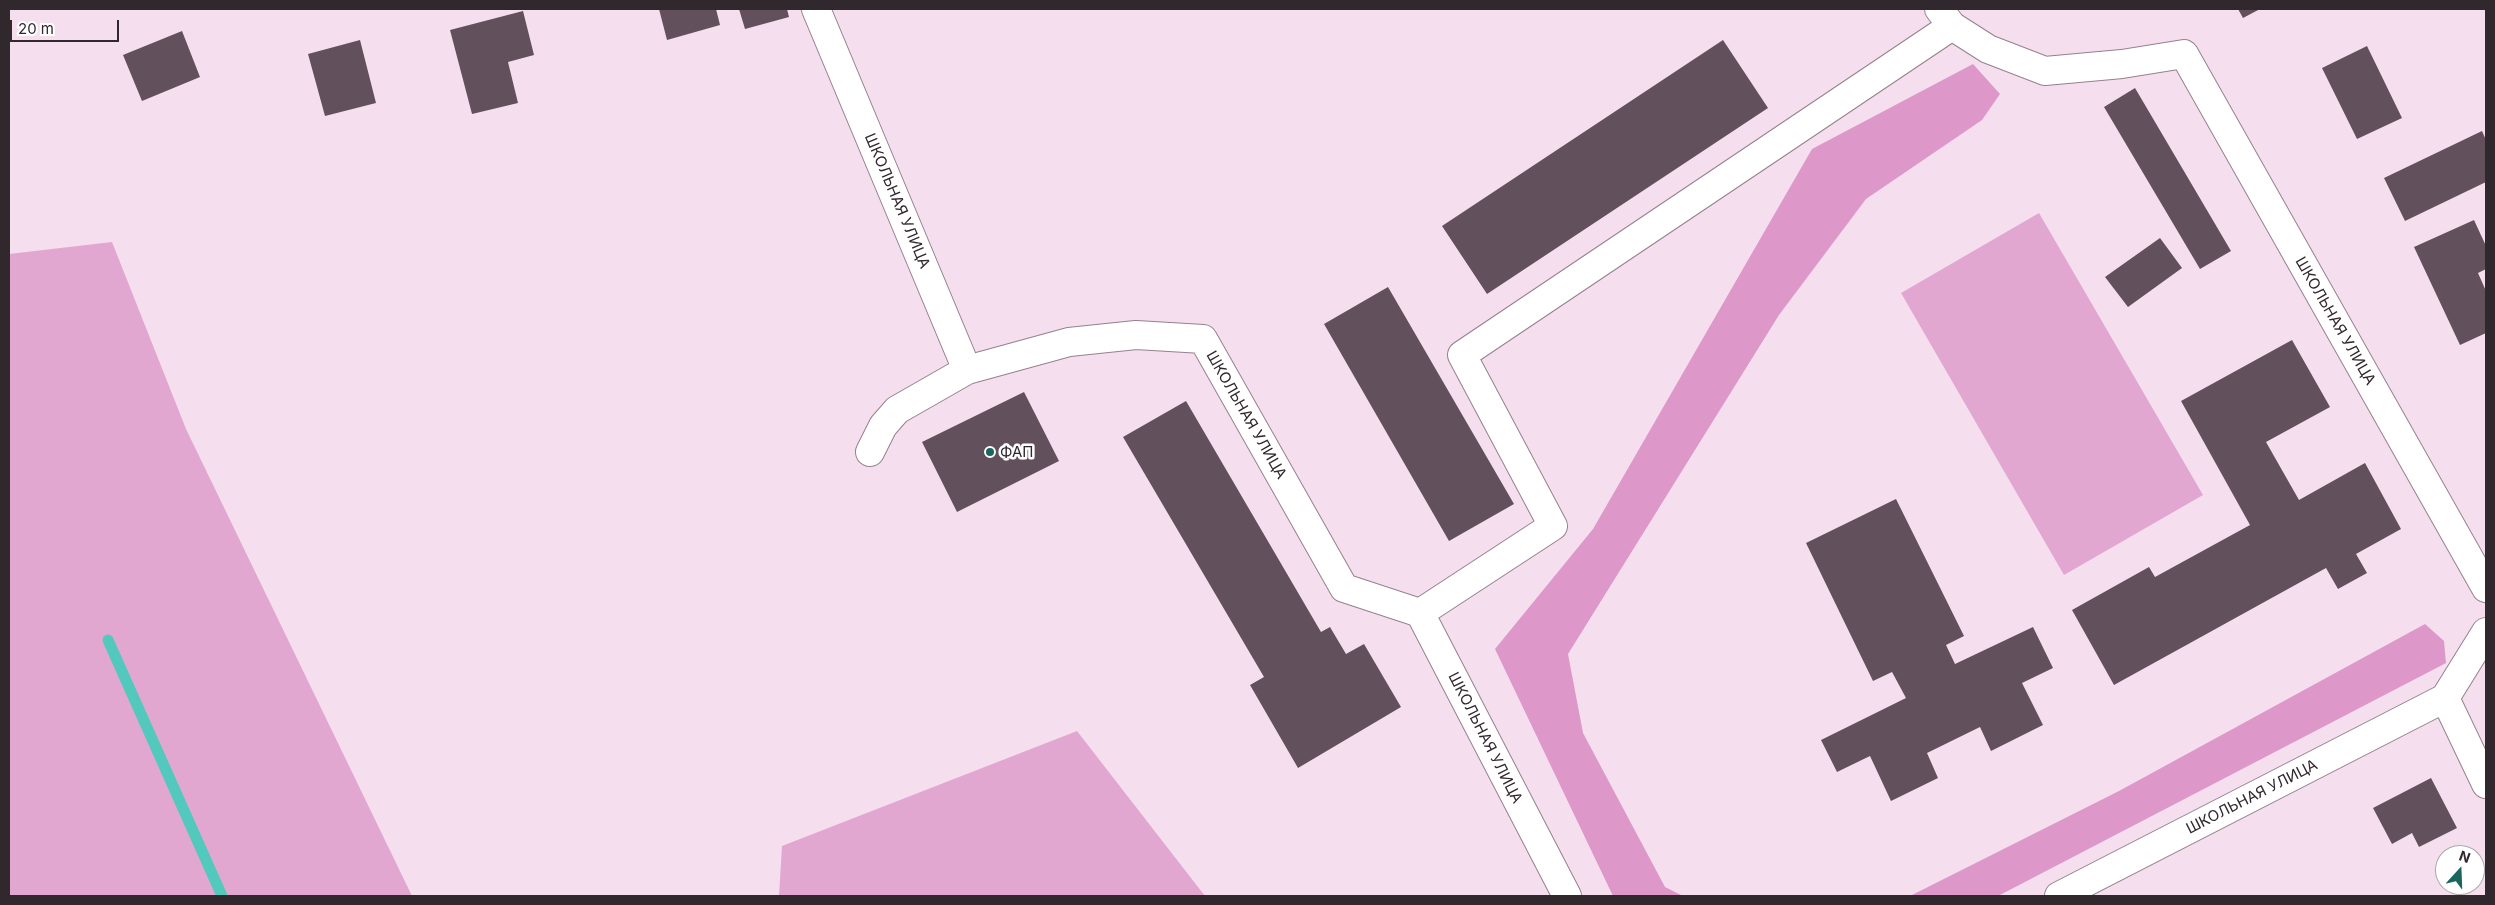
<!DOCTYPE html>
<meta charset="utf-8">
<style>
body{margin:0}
#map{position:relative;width:2495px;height:905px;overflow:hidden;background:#f5dfee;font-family:Inter,sans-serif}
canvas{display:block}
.frame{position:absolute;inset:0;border:10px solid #30282d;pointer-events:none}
.north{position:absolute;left:2435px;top:845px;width:50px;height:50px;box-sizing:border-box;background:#fff;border:1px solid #aca9ab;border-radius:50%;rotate:20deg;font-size:14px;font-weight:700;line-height:20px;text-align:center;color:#30282d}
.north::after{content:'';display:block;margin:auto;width:18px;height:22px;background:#19655f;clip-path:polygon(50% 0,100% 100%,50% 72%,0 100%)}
.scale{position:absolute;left:10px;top:20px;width:109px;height:22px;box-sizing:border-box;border:2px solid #30282d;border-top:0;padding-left:6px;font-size:15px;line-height:18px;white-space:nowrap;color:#30282d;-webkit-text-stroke:4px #fff;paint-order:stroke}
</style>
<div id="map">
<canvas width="2495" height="905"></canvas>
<div class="frame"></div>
<div class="north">N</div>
<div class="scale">20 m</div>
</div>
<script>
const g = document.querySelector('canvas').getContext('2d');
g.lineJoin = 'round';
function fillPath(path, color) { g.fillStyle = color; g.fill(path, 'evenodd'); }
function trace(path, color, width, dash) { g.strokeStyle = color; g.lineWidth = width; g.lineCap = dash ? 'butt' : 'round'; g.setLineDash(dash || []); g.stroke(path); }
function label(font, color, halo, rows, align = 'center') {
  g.font = font + ' Inter,sans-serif'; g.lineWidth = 5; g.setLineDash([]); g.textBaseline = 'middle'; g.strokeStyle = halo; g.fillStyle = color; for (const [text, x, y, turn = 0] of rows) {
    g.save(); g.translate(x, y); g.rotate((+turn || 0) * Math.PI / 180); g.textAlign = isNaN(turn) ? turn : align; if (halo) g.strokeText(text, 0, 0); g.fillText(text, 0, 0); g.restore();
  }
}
fillPath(new Path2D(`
 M2039,213L2203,495L2064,575L1901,293Z
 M112,242L186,429L412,896H9V254Z
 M1077,731L1205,896H779L782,846Z`), '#e2a7d1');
fillPath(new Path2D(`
 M1973,64L2000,94L1982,120L1866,199L1779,315L1568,654L1583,733L1665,887L1683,896H1613L1495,649L1593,529L1812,149Z
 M2425,624L2444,641L2446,663L1998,896H1910L2119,791Z`), '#dd97c9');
trace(new Path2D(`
 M108,640L222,896`), '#53c8bd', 11);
fillPath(new Path2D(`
 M659,9H716L720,25L667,40Z
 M739,9H787L789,17L745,29Z
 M2238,9H2260L2243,18Z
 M523,11L534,55L508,62L518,103L472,114L450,30Z
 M182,31L200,77L142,101L123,55Z
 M360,40L376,103L325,116L308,54Z
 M1723,40L1768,108L1487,294L1442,226Z
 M2367,46L2402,118L2357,139L2322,68Z
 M2135,88L2231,251L2200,269L2104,107Z
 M2482,131L2486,140V182L2405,221L2384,178Z
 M2474,220L2486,246V269L2478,273L2486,291V333L2460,345L2414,247Z
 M2160,238L2182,268L2128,307L2105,277Z
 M1388,287L1514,504L1449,541L1324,324Z
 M2292,340L2330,407L2266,442L2299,500L2365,463L2401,529L2356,554L2367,573L2338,589L2326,568L2114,685L2072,610L2149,567L2155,577L2250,525L2181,401Z
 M1024,392L1059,461L957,512L922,442Z
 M1186,401L1321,632L1330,627L1346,654L1364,644L1401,707L1298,768L1250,685L1264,677L1123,437Z
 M1896,499L1964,636L1946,645L1955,664L2033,627L2053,668L2022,683L2043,725L1991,751L1980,727L1927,753L1938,778L1891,801L1870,756L1837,772L1821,740L1906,698L1892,672L1873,681L1806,543Z
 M2431,778L2457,828L2419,847L2412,833L2392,844L2373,808Z`), '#62505d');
const minor = new Path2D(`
 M816,9L967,370L1069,342L1136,335L1203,339L1344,588L1420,613L1567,896
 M1939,9L1952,26L1988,49L2045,71L2122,64L2184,54L2486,588
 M870,452L883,426L897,410L967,370
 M1420,613L1553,526L1462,355L1952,26
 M2486,632L2445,698L2486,784
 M2059,896L2445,698`);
trace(minor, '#95818e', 30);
trace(minor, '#fff', 28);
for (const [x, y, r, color] of [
 [990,452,5,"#19655f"]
]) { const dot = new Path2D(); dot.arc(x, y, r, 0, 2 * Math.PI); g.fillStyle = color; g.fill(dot); trace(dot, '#fff', 2); }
label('15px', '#30282d', '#fff', [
 ["ШКОЛЬНАЯ УЛИЦА",897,201,67],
 ["ШКОЛЬНАЯ УЛИЦА",2335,321,60],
 ["ШКОЛЬНАЯ УЛИЦА",1246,415,60],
 ["ШКОЛЬНАЯ УЛИЦА",1485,738,63],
 ["ШКОЛЬНАЯ УЛИЦА",2252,797,-27]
]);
label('15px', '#30282d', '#fff', [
 ["ФАП",1000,452]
], 'left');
</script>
